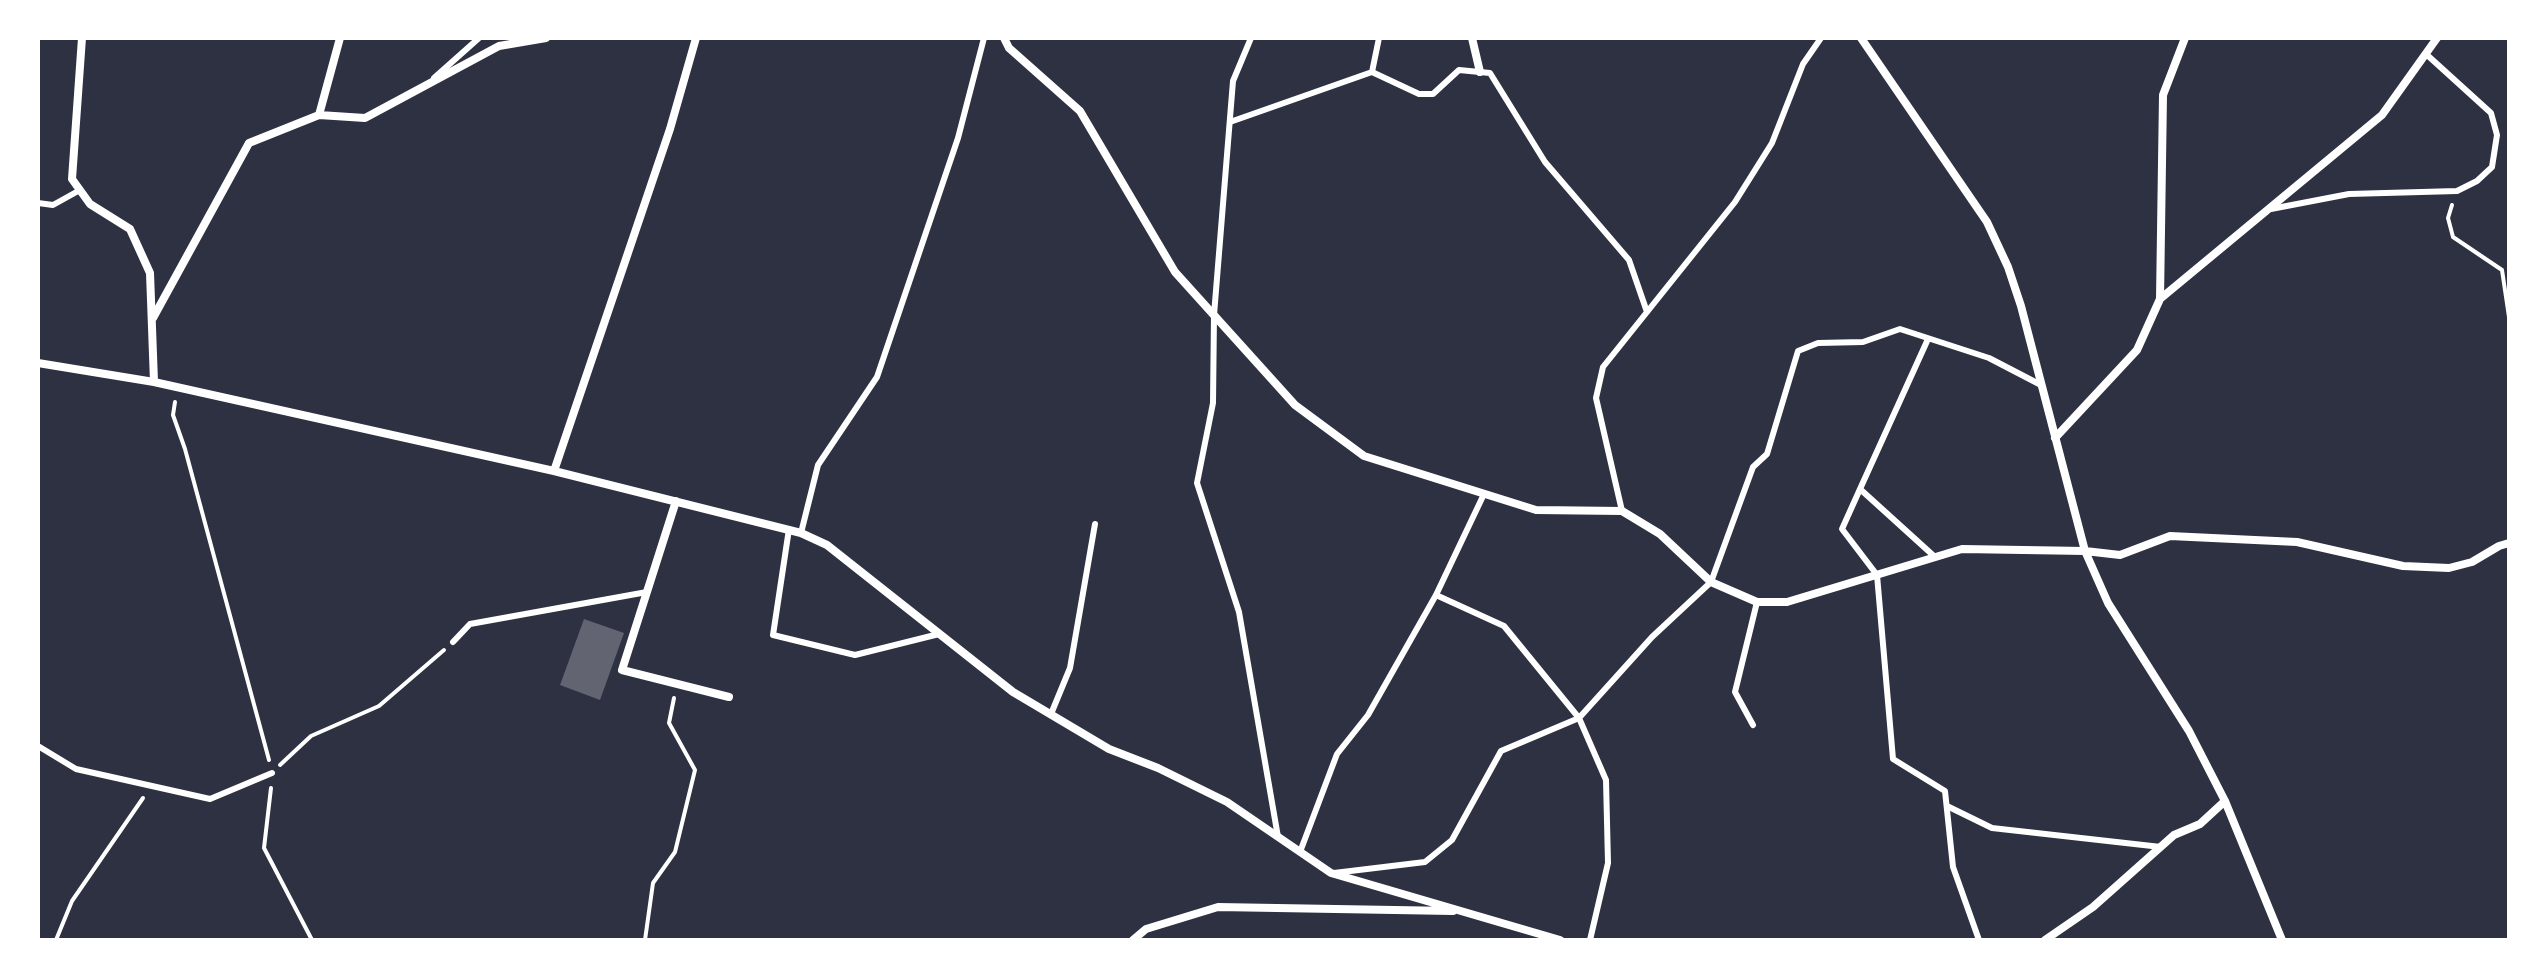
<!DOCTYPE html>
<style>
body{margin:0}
#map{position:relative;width:2547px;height:978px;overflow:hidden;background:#2d3142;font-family:Mulish,sans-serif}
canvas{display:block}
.frame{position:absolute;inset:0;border:40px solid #fff;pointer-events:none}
</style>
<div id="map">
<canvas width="2547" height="978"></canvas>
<div class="frame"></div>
</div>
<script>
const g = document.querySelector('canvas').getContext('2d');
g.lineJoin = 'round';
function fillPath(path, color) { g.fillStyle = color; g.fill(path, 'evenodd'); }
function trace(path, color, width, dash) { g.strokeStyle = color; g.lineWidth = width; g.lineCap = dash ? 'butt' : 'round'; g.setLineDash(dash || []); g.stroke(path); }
fillPath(new Path2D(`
 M584,619L624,633L600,700L560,685Z`), '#626471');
trace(new Path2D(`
 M2452,205L2448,218L2453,237L2502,270L2509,317
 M175,402L173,415L185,449L269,760
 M280,765L311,736L379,706L444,650
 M271,788L264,848L312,940
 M56,940L72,901L143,798
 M645,940L653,883L675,852L695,770L669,723L674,698`), '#fff', 4);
trace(new Path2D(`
 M1251,38L1233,81L1214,315L1213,403L1197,483L1239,612L1278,837
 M1372,72L1419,94H1433L1459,70L1490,73L1545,162L1629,260L1647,312
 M434,78L479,38
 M1230,122L1372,72L1379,38
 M38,203L53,205L80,190
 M2271,209L2349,194L2457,191L2477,181L2492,167L2497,135L2491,113L2426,54
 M1928,339L1860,489L1935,557
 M1860,489L1842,529L1877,575L1893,759L1945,791L1953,867L1979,940
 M1622,511L1596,398L1603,367L1735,202L1772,143L1803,64L1821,38
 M789,529L773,635L855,655L939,634
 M801,533L818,465L877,377L958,138L984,38
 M1436,595L1504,626L1579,718L1606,780L1608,863L1590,940
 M453,642L470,624L647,592
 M1051,714L1070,668L1095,524
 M1753,725L1735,692L1757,602
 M38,746L76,769L210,799L272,773
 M1947,806L1992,828L2161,847
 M1300,852L1337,754L1368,715L1436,595L1484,494
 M1334,873L1425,862L1452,840L1501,751L1579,718L1652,637L1711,582L1753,467L1767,454L1798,351L1818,343L1863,342L1900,329L1989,358L2041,385`), '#fff', 6);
trace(new Path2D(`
 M82,38L72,179L90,204L130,229L150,273L154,382
 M1004,38L1009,48L1080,111L1175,272L1295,405L1364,456L1536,510L1622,511L1660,534L1711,582L1757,602H1787L1962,549L2085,551L2120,555L2170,536L2297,542L2403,566L2449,568L2472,562L2499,546L2509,543
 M1472,38L1480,72
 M1861,38L1987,222L2008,267L2021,306L2085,551L2108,603L2189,731L2225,801L2282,940
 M319,115L365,118L499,46L546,38
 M2160,299L2382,115L2437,38
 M153,318L249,143L319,115L340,38
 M38,363L154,382L554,471L801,533L827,545L1013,692L1109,749L1158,768L1227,802L1331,873L1560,940
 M2055,438L2137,350L2160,299L2163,95L2185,38
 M554,471L670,129L696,38
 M676,501L622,670L729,697
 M1133,940L1146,929L1218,907L1453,911
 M2045,940L2093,907L2174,835L2200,824L2225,801`), '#fff', 8);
</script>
